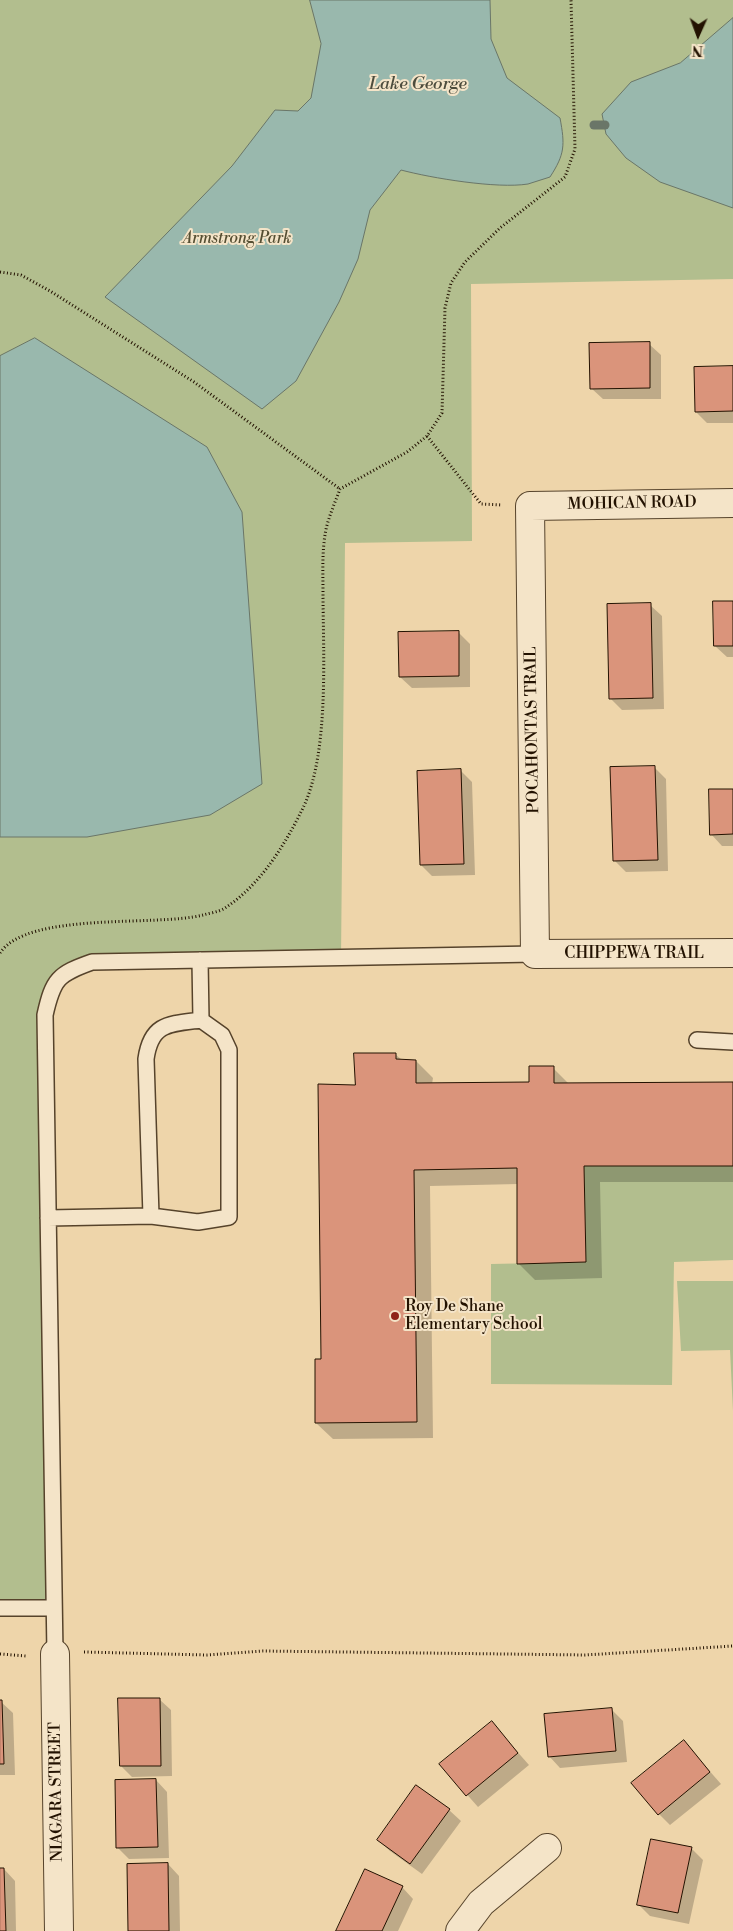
<!DOCTYPE html>
<style>
body{margin:0}
#map{position:relative;width:733px;height:1931px;overflow:hidden;background:#eed5aa;font-family:"Libre Bodoni",serif}
canvas{display:block}
.north{position:absolute;left:673px;top:10px;width:50px;height:50px;-webkit-text-stroke:4px #f4e4c8;paint-order:stroke;rotate:182deg;font-size:14px;font-weight:700;line-height:20px;text-align:center;color:#231201}
.north::after{content:'';display:block;margin:auto;width:18px;height:22px;background:#231201;clip-path:polygon(50% 0,100% 100%,50% 72%,0 100%)}
</style>
<div id="map">
<canvas width="733" height="1931"></canvas>
<div class="north">N</div>
</div>
<script>
const g = document.querySelector('canvas').getContext('2d');
g.lineJoin = 'round';
function fillPath(path, color) { g.fillStyle = color; g.fill(path, 'evenodd'); }
function trace(path, color, width, dash) { g.strokeStyle = color; g.lineWidth = width; g.lineCap = dash ? 'butt' : 'round'; g.setLineDash(dash || []); g.stroke(path); }
function label(font, color, halo, rows, align = 'center') {
  g.font = font + ' "Libre Bodoni",serif'; g.lineWidth = 4; g.setLineDash([]); g.textBaseline = 'middle'; g.strokeStyle = halo; g.fillStyle = color; for (const [text, x, y, turn = 0] of rows) {
    g.save(); g.translate(x, y); g.rotate((+turn || 0) * Math.PI / 180); g.textAlign = isNaN(turn) ? turn : align; if (halo) g.strokeText(text, 0, 0); g.fillText(text, 0, 0); g.restore();
  }
}
fillPath(new Path2D(`
 M0,0H733V279L471,284L472,541L345,543L341,958L92,962L51,991L54,1608H0Z
 M584,1166H733V1260L674,1262L672,1385L491,1384V1264L586,1262Z
 M677,1281H733V1411L730,1350L681,1351Z`), '#b2be8e');
const water = new Path2D(`
 M310,0H490L491,39L507,78L560,118C565,145 565,154 550,177C543,179 535,182 528,184C497,189 431,178 401,170L370,210L358,259L339,302L296,381L262,409L105,297L232,166L275,110L298,111L311,98L321,44Z
 M733,18V208L660,182L626,158L606,134L602,114L631,82L680,63Z
 M35,338L207,447L242,512L262,784L210,815L87,837H0V356Z`);
fillPath(water, '#99b8ad');
trace(water, '#6a7668', 1);
fillPath(new Path2D(`
 M649,344L661,355V399H603L591,388Z
 M733,368V423H707L696,412Z
 M733,602V657H727L715,646Z
 M650,605L662,616L664,709L622,710L610,698Z
 M458,632L470,644V687L412,688L400,677Z
 M654,767L666,779L668,871L626,872L615,861Z
 M461,771L472,782L475,875L432,876L421,865Z
 M733,790V846H722L711,834Z
 M395,1054L402,1060L416,1061L433,1078L432,1084H530L553,1068L569,1084H733V1182H600L602,1278L535,1280L518,1263V1184L430,1186L433,1438L333,1439L316,1423L356,1086Z
 M159,1699L171,1710L172,1776L132,1777L121,1766Z
 M0,1701L13,1713L15,1775H0Z
 M612,1710L623,1721L627,1762L560,1768L549,1756Z
 M492,1723L529,1765L478,1807L441,1765Z
 M684,1742L721,1784L670,1825L659,1814Z
 M156,1780L167,1792L169,1858L129,1859L117,1847Z
 M417,1787L449,1810L461,1821L422,1874L390,1851L378,1840Z
 M691,1848L703,1860L689,1924L650,1916L639,1905Z
 M168,1864L179,1876L180,1931H129Z
 M0,1869H4L15,1881L16,1931H0Z
 M402,1887L413,1899L398,1931H338Z`), '#0003');
trace(new Path2D(`
 M594,125H605`), '#6a7668', 9);
const building = new Path2D(`
 M650,342V388L590,389L589,343Z
 M733,366V411L695,412L694,367Z
 M713,601H733V646H714Z
 M651,603L653,698L609,699L607,604Z
 M459,631V676L399,677L398,632Z
 M655,766L658,860L613,861L610,767Z
 M461,769L464,864L420,865L417,771Z
 M709,789H733V834L710,835Z
 M354,1053H396V1059L416,1060V1083L529,1082V1066H554V1083L733,1082V1166H584L586,1262L517,1264V1168L414,1170L417,1422L315,1423V1359H321L318,1084L355,1085Z
 M118,1698H160L161,1766H120Z
 M0,1700H2L4,1764H0Z
 M612,1708L616,1751L548,1757L544,1714Z
 M492,1721L518,1753L466,1796L439,1764Z
 M684,1740L710,1772L658,1815L631,1783Z
 M156,1779L158,1847L116,1848L115,1780Z
 M416,1785L450,1809L410,1864L377,1840Z
 M651,1839L692,1847L678,1913L637,1905Z
 M168,1863L169,1931H128L127,1864Z
 M0,1868H4L6,1931H0Z
 M365,1869L403,1886L382,1931H336Z`);
fillPath(building, '#da947b');
trace(building, '#231201', 1);
const lane = new Path2D(`
 M697,1040L733,1042
 M151,1216L198,1222L229,1217V1050L222,1035L201,1020
 M48,1218L151,1216L146,1059C151,1023 169,1024 201,1020L200,960
 M0,1608H54
 M55,1654L45,1015C53,979 58,974 92,962L535,954`);
const street = new Path2D(`
 M733,503L530,506L535,954L733,953
 M55,1654L59,1931
 M460,1931L481,1903L547,1848`);
trace(lane, '#56432b', 18);
trace(street, '#56432b', 30);
trace(new Path2D(`
 M0,272L21,275L50,291L194,382L340,489
 M427,436L481,504L502,505
 M0,953C28,911 156,927 203,915C210,913 219,912 225,908C259,886 283,848 301,812C330,757 323,654 323,592C323,573 322,554 325,535C327,520 335,503 340,489L407,452L427,436L442,413L445,308L451,283L465,262L500,228L565,177L575,149L571,0
 M84,1652L207,1655L263,1651L585,1655L733,1646
 M0,1654L26,1656`), '#231201', 3, [1, 2.5]);
trace(lane, '#f4e4c8', 15);
trace(street, '#f4e4c8', 28);
for (const [x, y, r, color] of [
 [395,1316,5,"#8f2418"]
]) { const dot = new Path2D(); dot.arc(x, y, r, 0, 2 * Math.PI); g.fillStyle = color; g.fill(dot); trace(dot, '#f4e4c8', 2); }
label('italic 16px', '#554e32', '#f4e4c8', [
 ["Armstrong Park",237,239]
]);
label('16px', '#231201', '#f4e4c8', [
 ["MOHICAN ROAD",632,504,-1],
 ["POCAHONTAS TRAIL",533,730,-91],
 ["CHIPPEWA TRAIL",634,954],
 ["NIAGARA STREET",57,1792,-91]
]);
label('16px', '#231201', '#f4e4c8', [
 ["Roy De Shane",405,1307],
 ["Elementary School",405,1325]
], 'left');
label('italic 18px', '#4c4c3d', '#f4e4c8', [
 ["Lake George",418,85]
]);
</script>
